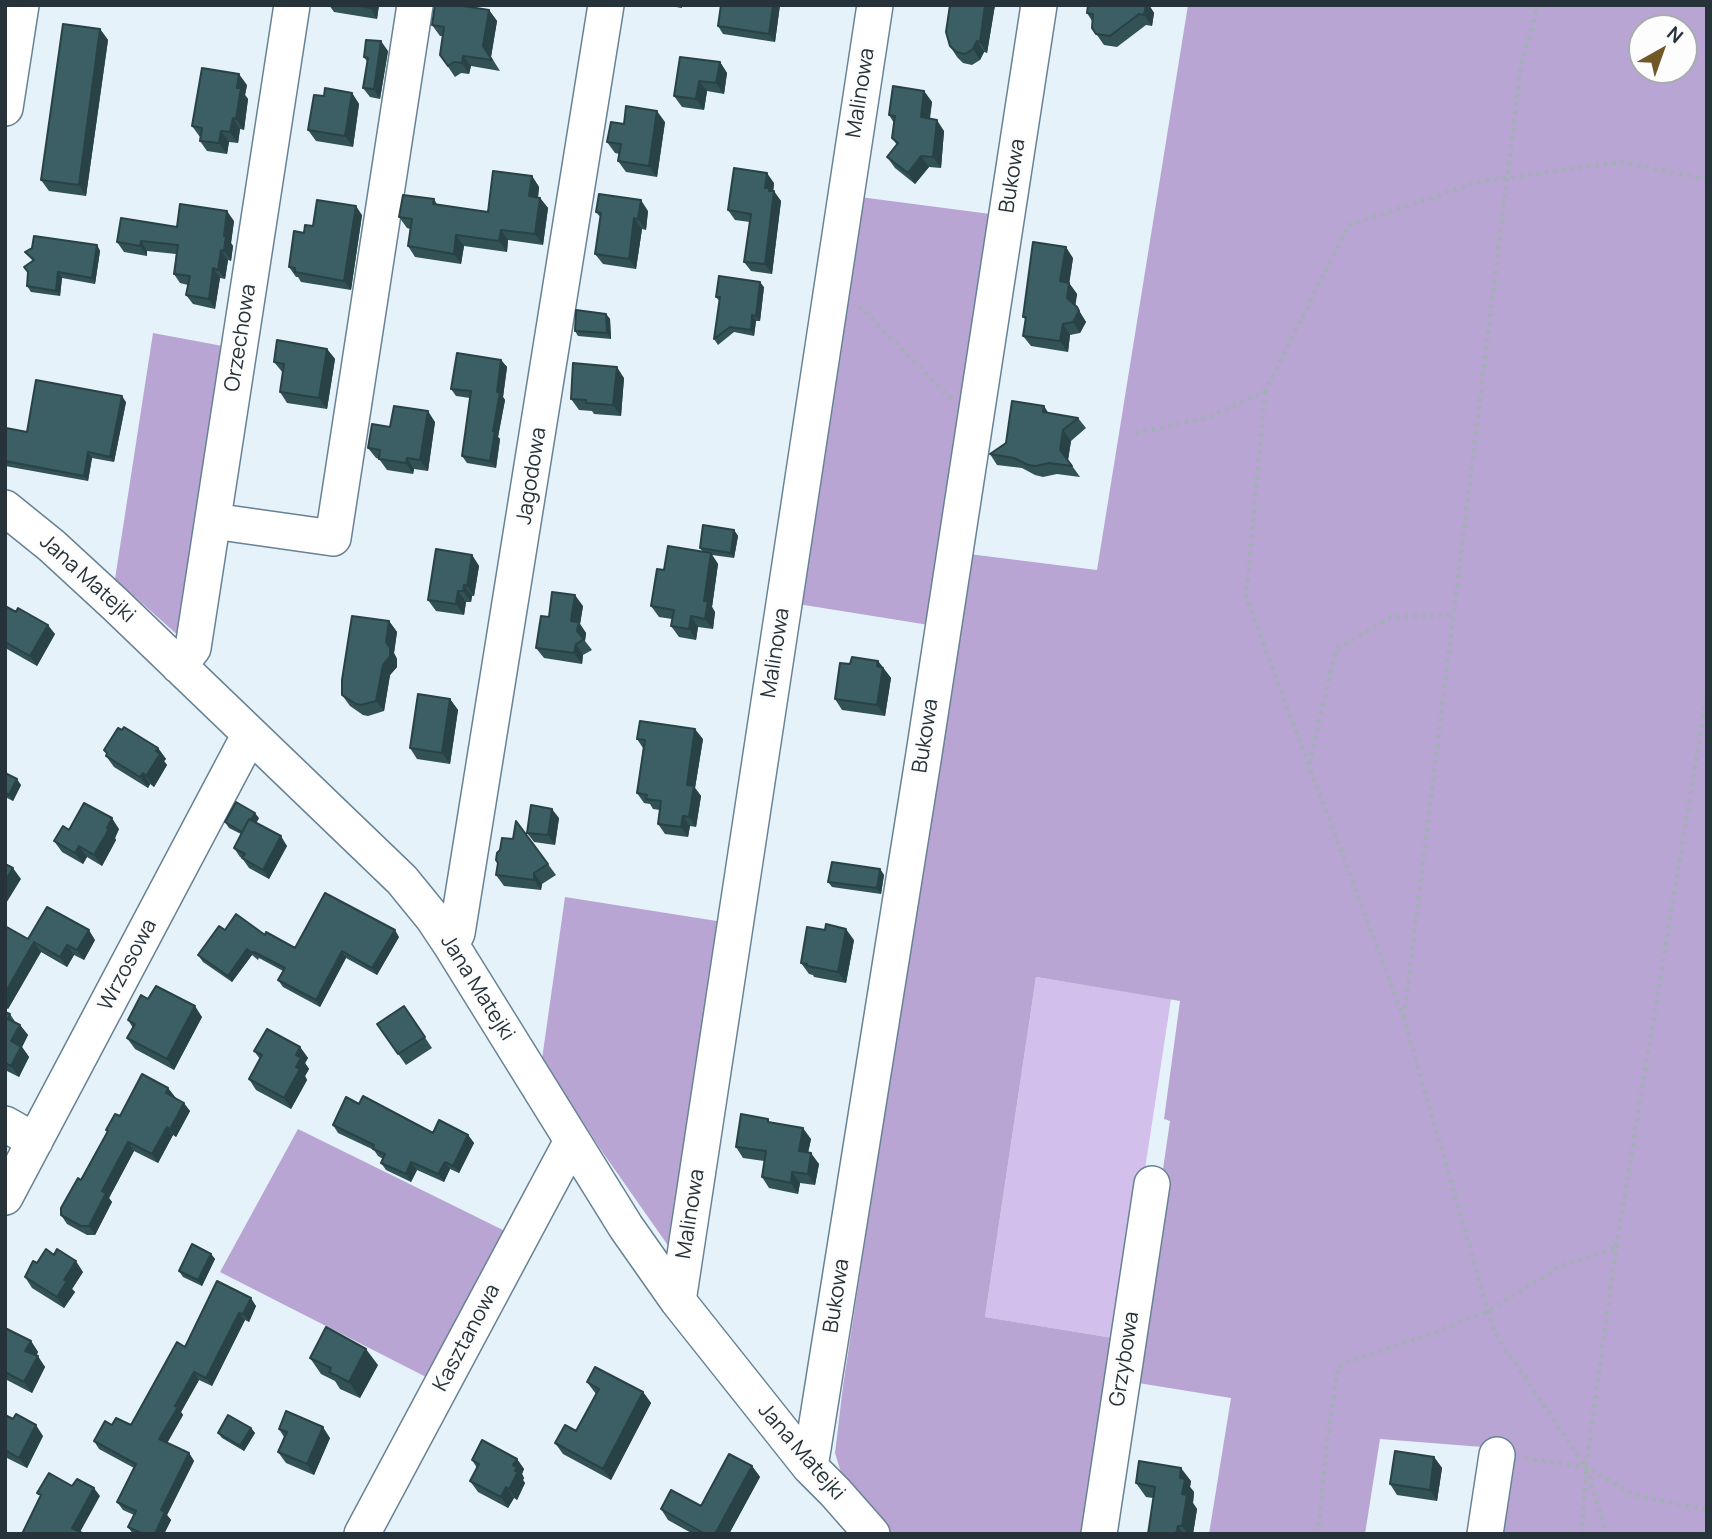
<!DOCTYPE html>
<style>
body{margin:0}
#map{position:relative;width:1712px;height:1539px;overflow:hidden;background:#e6f2fa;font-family:Manrope,sans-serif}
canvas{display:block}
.frame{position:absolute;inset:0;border:7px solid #27333b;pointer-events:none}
.north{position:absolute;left:1628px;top:14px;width:70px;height:70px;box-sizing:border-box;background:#fdfdfd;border:2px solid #a7acaf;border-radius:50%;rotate:40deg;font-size:19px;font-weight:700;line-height:28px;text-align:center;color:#27333b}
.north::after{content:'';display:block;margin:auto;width:24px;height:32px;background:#725729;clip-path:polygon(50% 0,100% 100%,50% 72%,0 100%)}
</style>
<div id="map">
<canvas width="1712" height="1539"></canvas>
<div class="frame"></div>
<div class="north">N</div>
</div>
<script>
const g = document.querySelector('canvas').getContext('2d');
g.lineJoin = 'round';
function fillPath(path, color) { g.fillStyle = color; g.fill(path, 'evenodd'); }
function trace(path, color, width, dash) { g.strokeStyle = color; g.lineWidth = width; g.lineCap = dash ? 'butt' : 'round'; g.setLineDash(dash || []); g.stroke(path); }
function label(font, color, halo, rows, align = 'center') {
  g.font = font + ' Manrope,sans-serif'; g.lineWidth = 7; g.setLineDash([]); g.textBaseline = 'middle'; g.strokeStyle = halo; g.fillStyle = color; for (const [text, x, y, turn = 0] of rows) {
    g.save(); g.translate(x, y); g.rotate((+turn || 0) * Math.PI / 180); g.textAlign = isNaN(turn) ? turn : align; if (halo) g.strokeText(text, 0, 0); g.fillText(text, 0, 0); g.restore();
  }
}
fillPath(new Path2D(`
 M1036,977L1171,999L1119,1339L985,1317Z`), '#d2bfeb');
fillPath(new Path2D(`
 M1188,5H1707V1534H1496L1508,1449L1380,1439L1365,1534H1209L1231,1398L1132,1382L1170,1121L1164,1119L1180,1001L1036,977L985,1317L1119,1339L1089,1534H890L843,1479L835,1453L843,1386L969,554L1097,570ZM1642,28H1684V70H1642Z
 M860,197L998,215L935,626L798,604Z
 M153,333L228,347L182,639L115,579Z
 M565,897L723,922L674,1254L601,1150L542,1059Z
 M298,1129L505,1231L428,1378L220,1272Z`), '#b9a5d3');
const minor = new Path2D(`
 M5,108L21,5
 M5,508L52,546L116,605L402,880L433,918L451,945L626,1227L678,1301L810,1467L835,1492L872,1534
 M213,521L333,538L415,5
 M179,666L193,648L292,5
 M451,945L457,933L606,5
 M5,1124L35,1141
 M5,1197L250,734
 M678,1301L875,5
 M810,1467L923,760L1039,5
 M362,1534L572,1141
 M1099,1534L1152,1184
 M1485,1534L1497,1455`);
trace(minor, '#688295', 38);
trace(new Path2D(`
 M859,306L951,399
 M1265,391L1246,597L1404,1019L1494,1332L1586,1467L1607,1534
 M1135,433L1207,418L1265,391L1349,225L1477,182L1620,162L1707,179
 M1309,764L1336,649L1391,617L1453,615
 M1404,1017L1521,65L1538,5
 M1525,1458L1586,1467L1634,1495L1707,1510
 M1318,1534L1326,1451L1338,1366L1428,1335L1488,1311L1560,1266L1616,1248
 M1582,1534L1586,1467L1616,1248L1707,694`), '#a4b0b8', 4.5, [3.5, 5]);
trace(minor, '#fff', 35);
fillPath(new Path2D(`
 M329,5H379L377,19L334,12Z
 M665,5H682V8Z
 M721,5H780L775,42L723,34L718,26Z
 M950,5H995L987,53L984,52L980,60L972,65L963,63L957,57L950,46Z
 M1088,5H1149L1154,13L1152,26L1146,25L1117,47L1104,45L1092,28V21L1087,13Z
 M489,10L497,21L491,57L500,71L471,66L469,74L461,73L455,77L440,55L443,36H440L432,25Z
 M100,29L108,40L86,196L49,191L41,180Z
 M388,51L380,99L370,97L363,88L368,63L364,57Z
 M720,62L727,73L724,94L707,91L704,110L682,107L674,96Z
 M247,85L245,95L248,99L244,130L240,129L238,143L229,142L227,154L207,151L200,141V137L192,126Z
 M924,91L932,102L930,119L944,131L941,168L929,167L915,184L895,168L887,157L897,145L892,138L894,123L889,115Z
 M352,93L359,104L353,147L316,141L308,130L324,96Z
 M665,122L657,177L626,172L618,161L619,154L615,153L607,142L624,124Z
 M532,176L539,187L538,197L540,198L548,208L543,245L508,240L507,252L464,246L461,264L415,257L408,246L410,229L407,228L399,217L434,199L437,204L488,212Z
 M774,183L773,191L781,201L772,274L751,271L744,262L750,222L735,220L728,210Z
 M648,211L646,230L642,229L636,269L603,264L595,254L601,218L596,212Z
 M362,215L351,290L301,282L298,277H296L289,267L304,233L313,226Z
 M234,221L231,243L233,246L231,261L228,260L225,279L220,278L215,309L193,304L186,295L188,285L180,283L174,274L176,254L147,251V256L124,252L117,242L177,227Z
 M97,245L100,251L95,284L62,278L60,296L31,292L27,286L28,273L24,267L33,261L25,252Z
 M1073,258L1069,283L1077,294L1075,305L1086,322L1080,333L1070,335L1068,352L1031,346L1023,336L1026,320L1023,317Z
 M764,287L760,321H756L754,336L734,332L718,345L714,339L720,302L716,297Z
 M606,314L610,319L611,339L578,336L575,331Z
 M327,349L335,359L327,409L287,403L280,392L283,373L274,362Z
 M501,360L507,367L503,397L505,400L498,437L500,439L496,468L467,463L462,456L470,398L456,396L451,389Z
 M624,378L621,416L594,414L592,411L579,410L571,399Z
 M126,402L114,462L92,458L88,481L5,466V434L27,432Z
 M1049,413L1078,418L1086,428L1071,441L1068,460L1080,477L1057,474L1043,477L1035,475L1022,468L997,465L990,454Z
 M435,422L428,471L414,469L413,474L387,470L379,459L376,458L368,448Z
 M734,530L738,536L734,558L712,555L718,564L712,607L715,612L713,629L698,627L696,640L679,637L671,626L672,619L659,617L651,606L664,570L702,551L700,548Z
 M472,555L479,566L474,596H472L471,602H466L464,615L436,611L428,600Z
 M5,606L55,634L37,666L7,649L5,646Z
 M583,606L580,624L586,633L585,641L592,650L583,655L582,664L544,658L536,648L549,617Z
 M389,621L397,632L394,653L397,659V667L390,675L384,711L368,716L363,715L350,706L342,695Z
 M878,661L891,678L885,716L842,710L835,699L850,664Z
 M450,699L458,710L450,764L417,759L410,748Z
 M637,739H703L695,788L701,796L696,827L690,826L688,837L665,834L658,824L660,810L653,809L650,804L644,803L637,793L643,748Z
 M158,748L166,759L164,761L167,765L154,787L150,784L148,788L114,767L106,756L107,754L104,750Z
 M5,773L21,785L13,801L5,797Z
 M259,818L256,823L287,846L269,879L249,868L242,858L240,857L234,848L241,834L229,828L225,822Z
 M559,818L555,845L534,842L527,833Z
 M119,829L115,838L116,840L102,866L87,857L83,864L62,852L54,841L69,830Z
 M548,864L556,875L542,884L541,890L504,886L496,875Z
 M880,869L884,875L881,894L832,887L828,882Z
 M5,926L28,939L95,940L84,960L74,955L67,967L41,952L8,1009L5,1007Z
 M225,930L265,935L295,948L399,937L377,975L346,958L320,1007L283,987L278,980L283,971L259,958L258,960L252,955L232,982L203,962L198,955Z
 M854,940L846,983L814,977L813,975L809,974L801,963Z
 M148,999L202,1017L174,1070L135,1049L127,1038L133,1028L128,1020Z
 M404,1006L432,1048L406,1065L377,1024Z
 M5,1012L10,1014L16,1023L20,1025L28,1035L22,1047L29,1057L19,1077L7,1071L5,1074Z
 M300,1047L308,1058L305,1063L309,1069L305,1076L307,1080L291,1109L256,1090L249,1079L260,1059L254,1051Z
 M168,1088L175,1097L190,1111L176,1137L173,1135L158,1163L134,1151L109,1198L112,1202L95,1235H87L67,1224L61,1215L107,1132L106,1130L120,1116Z
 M359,1104L433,1133L468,1135L474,1143L459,1173L450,1169L444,1182L417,1170L411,1182L386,1170L381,1163L383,1159L378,1156L374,1150L338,1133L333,1125Z
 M771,1123L811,1139L808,1153L819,1164L815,1185L800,1183L798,1194L769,1188L762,1177L764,1161L743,1158L736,1147Z
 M211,1254L215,1259L202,1286L183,1277L179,1271Z
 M37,1263L83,1272L72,1289L75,1292L64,1308L32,1288L25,1277Z
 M217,1281L256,1306L249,1322L245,1320L212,1386L199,1380L181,1412L183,1415L167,1443L189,1453L194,1461L167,1515L171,1520L164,1534H133L128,1527L134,1515L123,1510L117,1502L134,1468L99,1449L94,1441L112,1425H131L185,1347Z
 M5,1328L31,1341L38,1352L36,1356L45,1367L32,1393L5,1379Z
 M310,1358L378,1365L360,1398L340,1389L335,1381L321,1374Z
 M587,1382L643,1392L651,1403L611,1480L563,1454L555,1443L576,1431L596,1394Z
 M5,1415L43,1436L27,1468L5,1457Z
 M251,1428L255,1433L244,1451L222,1438L218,1433Z
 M279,1429L330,1438L314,1475L286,1463L278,1452L284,1437Z
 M1434,1457L1442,1468L1437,1501L1397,1495L1390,1484Z
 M517,1459L524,1469L522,1474L524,1478L523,1480L525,1483L517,1500L514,1498L508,1508L478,1492L470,1481L477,1468L472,1460Z
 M752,1466L760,1477L729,1534H693L668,1520L661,1509L701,1506Z
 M1191,1481L1190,1487L1194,1492L1193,1503L1197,1509L1193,1534H1148L1153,1498L1146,1497L1136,1483Z`), '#335256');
fillPath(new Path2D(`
 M370,5H379L377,19L370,8Z
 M773,5H780L775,42L769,34Z
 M985,5H995L987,53L980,42Z
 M1146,5H1149L1154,13L1152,26L1144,15Z
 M489,10L497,21L491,57L500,71L483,46Z
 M100,29L108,40L86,196L79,185Z
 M381,41L388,51L380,99L374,89Z
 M977,41L984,52L980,60L973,49Z
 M463,56L471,66L469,74L462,63Z
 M720,62L727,73L724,94L716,83Z
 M239,74L247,85L245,95L248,99L244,130L236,119L237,88Z
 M699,81L707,91L704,110L696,99Z
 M924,91L932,102L928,128L921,117Z
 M352,93L359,104L353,147L345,136Z
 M657,111L665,122L657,177L649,166Z
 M233,118L240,129L238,143L230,132Z
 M937,120L944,131L941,168L933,157Z
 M221,131L229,142L227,154L219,143Z
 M921,156L929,167L915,184L908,173Z
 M767,173L774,183L773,193L774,191L781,201L772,274L765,264V188Z
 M532,176L539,187L537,207L529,196Z
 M540,198L548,208L543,245L535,234Z
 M641,200L648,211L646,230L638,219Z
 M356,206L362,215L351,290L344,281Z
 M227,211L234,221L231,243L233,246L231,261L224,251V236Z
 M634,218L642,229L636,269L629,259Z
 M501,230L508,240L507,252L499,241Z
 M456,235L464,246L461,264L454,254Z
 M141,241L147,251V256L140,246Z
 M97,245L100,251L95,284L92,278Z
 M1066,247L1073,258L1068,292L1060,281Z
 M221,250L228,260L225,279L218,270Z
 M213,268L220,278L215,309L209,299Z
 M58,272L62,278L60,296L56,291Z
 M760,282L764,287L760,321L756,316Z
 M1069,283L1077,294L1075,309L1067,298Z
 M1077,307L1086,322L1080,333L1073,322Z
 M606,314L610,319L611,339L607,333Z
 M752,315L756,321L754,336L751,330Z
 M1063,324L1070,335L1068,352L1060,341Z
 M327,349L335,359L327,409L319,398Z
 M501,360L507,367L503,397L505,400L498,437L500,439L496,468L490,461L493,431Z
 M617,367L624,378L621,416L613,405Z
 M122,396L126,402L114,462L110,457Z
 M1044,406L1051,417L1043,412Z
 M428,411L435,422L428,471L420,460Z
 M1063,430L1071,441L1068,460L1060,450Z
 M88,452L92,458L88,481L84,476Z
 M407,458L414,469L413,474L406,463Z
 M734,530L738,536L734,558L731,553Z
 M711,553L718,564L712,607L715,612L713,629L705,619L704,601Z
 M472,555L479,566L474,596L467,586Z
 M464,585L472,596L471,602L463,591Z
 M458,591L466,602L464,615L456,604Z
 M575,595L583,606L580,624L586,633L585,641L584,639H583L571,621Z
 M691,616L698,627L696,640L689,629Z
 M389,621L397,632L394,653L397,659V667L390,675L384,711L376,701Z
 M48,625L55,634L37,666L30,656Z
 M576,644L583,655L582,664L574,653Z
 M878,661L891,678L885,716L877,705Z
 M450,699L458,710L450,764L442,753Z
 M695,729L703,739L695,788L701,796L696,827L689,817L687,785Z
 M158,748L166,759L164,761L167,765L154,787L146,776L156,751Z
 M143,773L150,784L148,788L140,777Z
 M17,779L21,785L13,801L9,795Z
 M552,809L559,818L555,845L548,835Z
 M255,813L259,818L248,838L244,833Z
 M683,816L690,826L688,837L681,827Z
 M112,818L119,829L115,838L116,840L102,866L94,855Z
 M281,836L287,846L269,879L263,870Z
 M79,846L87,857L83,864L75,853Z
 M13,868L21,879L5,905V881Z
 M880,869L884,875L881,894L877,888Z
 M534,873L542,884L541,890L534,880Z
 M846,929L854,940L846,983L838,972Z
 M89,930L95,940L84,960L77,950Z
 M395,930L399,937L377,975L372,968Z
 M34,942L41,952L8,1009L5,1004V993Z
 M67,945L74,955L67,967L60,957Z
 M247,949L252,955L232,982L228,976Z
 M342,951L346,958L320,1007L316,1000Z
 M195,1006L202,1017L174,1070L167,1059Z
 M20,1025L28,1035L22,1047L29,1057L19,1077L11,1066V1041Z
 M300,1047L308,1058L305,1063L309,1069L305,1076L307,1080L291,1109L284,1098L296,1067V1055Z
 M168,1088L175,1097L166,1093Z
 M184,1103L190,1111L176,1137L170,1129Z
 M167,1127L173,1135L158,1163L152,1154Z
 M803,1128L811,1139L806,1162L799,1151Z
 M468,1135L474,1143L459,1173L453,1166Z
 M128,1142L134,1151L109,1198L112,1202L95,1235L89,1226L102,1191Z
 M811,1153L819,1164L815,1185L808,1174Z
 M411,1162L417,1170L411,1182L406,1174Z
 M445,1162L450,1169L444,1182L438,1174Z
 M792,1172L800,1183L798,1194L791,1183Z
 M211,1254L215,1259L202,1286L198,1280Z
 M76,1261L83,1272L72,1289L75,1292L64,1308L57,1297L64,1280Z
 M251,1298L256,1306L249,1322L243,1314Z
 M239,1313L245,1320L212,1386L206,1378Z
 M31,1341L38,1352L33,1362L25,1351Z
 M366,1349L378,1365L360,1398L349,1382Z
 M38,1356L45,1367L32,1393L24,1382Z
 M194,1372L199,1380L181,1412L183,1415L165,1447L159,1439L175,1406Z
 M643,1392L651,1403L611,1480L603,1469Z
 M36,1425L43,1436L27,1468L19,1458Z
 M323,1427L330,1438L314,1475L307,1464Z
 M251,1428L255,1433L244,1451L240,1446Z
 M189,1453L194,1461L167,1515L171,1520L164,1534H155L161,1510Z
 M1434,1457L1442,1468L1437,1501L1430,1490Z
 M517,1459L524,1469L522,1474L524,1478L523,1480L525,1483L517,1500L509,1489L515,1471L513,1465Z
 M752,1466L760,1477L729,1534H715Z
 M1181,1468L1191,1481L1190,1487L1194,1492L1193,1503L1197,1509L1193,1534H1188L1182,1526V1494L1180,1478Z
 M506,1487L514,1498L508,1508L501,1497Z
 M94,1488L100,1496L79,1534L72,1528Z
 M1178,1526L1183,1534H1176Z`), '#294246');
const building = new Path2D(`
 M354,5H370V8Z
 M435,5H457L489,10L483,46L492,60L463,56L462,63L454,62L448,66L440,55L444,27L432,25Z
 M721,5H773L769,34L718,26Z
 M950,5H985L980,42L977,41L973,49L965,54L956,52L950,46L946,32Z
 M1088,5H1146L1144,15L1139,14L1110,36L1096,34L1092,28L1093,14L1087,13Z
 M63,24L100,29L79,185L41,180Z
 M366,40L381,41L374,89L363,88L368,58L364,57Z
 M680,57L720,62L716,83L699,81L696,99L674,96Z
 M202,68L239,74L237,88H241L236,119L233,118L230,132L221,131L219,143L200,141L202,128L192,126Z
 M893,86L924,91L921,117L937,120L933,157L921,156L908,173L887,157L898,143L892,138L895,116L889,115Z
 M325,88L352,93L345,136L308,130L314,95L324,96Z
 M626,106L657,111L649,166L618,161L621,144L607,142L611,122L624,124Z
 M734,168L767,173L765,188H769V191H774L765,264L744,262L751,214L728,210Z
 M493,171L532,176L529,196L540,198L535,234L501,230L499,241L456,235L454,254L408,246L412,219L399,217L403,195L434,199L433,204L488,212Z
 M599,194L641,200L638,219L634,218L629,259L595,254L601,213L596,212Z
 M317,200L356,206L344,281L295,272V268L289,267L294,231L304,233L305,225L313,226Z
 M180,204L227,211L224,236H226L224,251L221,250L218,270L213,268L209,299L186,295L190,276L174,274L178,245L141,241L140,246L117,242L121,218L177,227Z
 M34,236L97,245L92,278L58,272L56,291L27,286L28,272L24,267L34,260L25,252L32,248Z
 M1033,242L1066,247L1060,281L1069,283L1067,298L1077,307L1079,311L1073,322L1063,324L1060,341L1023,336L1026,317H1023Z
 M719,276L760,282L756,316L752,315L751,330L730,327L714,339L720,297H716Z
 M576,310L606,314L607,333L575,331Z
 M277,340L327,349L319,398L280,392L284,364L274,362Z
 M457,353L501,360L497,392H500L493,431L495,432L490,461L462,456L471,391L451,389Z
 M573,363L617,367L613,405L586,403V400L571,399Z
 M36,380L122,396L110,457L88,452L84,476L5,461V434L6,428L27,432Z
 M1012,401L1044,406L1043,412L1078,418L1063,430L1060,450L1072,466L1049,463L1036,466L1028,465L1014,458L990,454L1006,443Z
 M394,406L428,411L420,460L407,458L406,463L379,459L380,450L368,448L372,424L390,427Z
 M703,525L734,530L731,553L700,548Z
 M668,546L711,553L704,601H708L705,619L691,616L689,629L671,626L674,610L651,606L657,569L664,570Z
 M436,549L472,555L467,586L464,585L463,591H458L456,604L428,600Z
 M552,592L575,595L571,621L579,622L577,631L584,639L576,644L574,653L536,648L541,616L549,617Z
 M5,606L16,612L18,608L48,625L30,656L5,642Z
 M352,616L389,621L386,642L390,648V656L383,665L376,701L361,705L356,704L342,695V680Z
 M852,657L878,661L877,666L883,668L877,705L835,699L840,663L850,664Z
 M418,694L450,699L442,753L410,748Z
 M640,721L695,729L687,785L694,786L689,817L683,816L681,827L658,824L661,801L646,799L647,795L637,793L645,740L637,739Z
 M124,727L158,748L156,751L160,754L146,776L143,773L140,777L106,756L107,753L104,750L118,728L122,730Z
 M5,773L17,779L9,795L5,793Z
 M236,802L255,813L251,820L249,819L242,832L225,822Z
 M84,803L112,818L107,828L109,829L94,855L79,846L75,853L54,841L63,826L69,830Z
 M531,805L552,809L548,835L527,833Z
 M249,819L281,836L263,870L242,858L245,854L234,848Z
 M516,821L548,864L534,873V880L496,875L498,863L496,860L497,853L500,850L502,838L513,839Z
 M832,862L880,869L877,888L828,882Z
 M5,864L13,868L5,881Z
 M325,893L395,930L372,968L342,951L316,1000L278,980L285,968L254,952L253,953L247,949L228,976L198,955L219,926L225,930L236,914L265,935L266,932L295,948Z
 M47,907L89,930L77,950L67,945L60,957L34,942L5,993V926L28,939Z
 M826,924L846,929L838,972L807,966V964L801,963L807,927L825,930Z
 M156,986L195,1006L167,1059L127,1038L135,1024L128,1020L141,995L148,999Z
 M404,1006L425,1037L398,1054L377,1024Z
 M5,1012L10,1014L8,1019L20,1025L11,1041L21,1047L11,1066L5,1063Z
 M267,1029L300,1047L296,1055L301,1058L296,1067L300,1069L284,1098L249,1079L262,1055L254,1051Z
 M142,1074L168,1088L166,1093L184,1103L170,1129L167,1127L152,1154L128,1142L102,1191L106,1193L89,1226H81L61,1215V1208L78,1178L81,1180L108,1131L106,1130L115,1114L120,1116Z
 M363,1096L433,1133L439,1120L468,1135L453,1166L445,1162L438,1174L411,1162L406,1174L381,1163L385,1154L373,1149L374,1145L333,1125L346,1097L359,1104Z
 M741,1114L768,1119V1122L803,1128L799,1151L811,1153L808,1174L792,1172L791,1183L762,1177L766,1151L736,1147Z
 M192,1244L211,1254L198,1280L179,1271Z
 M46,1249L54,1255L57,1249L76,1261L64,1280L67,1281L57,1297L25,1277L33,1261L37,1263Z
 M217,1281L251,1298L243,1314L239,1313L206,1378L194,1372L175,1406L178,1407L159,1439L189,1453L161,1510L165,1512L155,1534H143L128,1527L136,1511L117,1502L136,1464L94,1441L105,1421L112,1425L116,1418L131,1425L177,1342L185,1347Z
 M326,1327L366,1349L349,1382L329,1372L331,1368L310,1358Z
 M5,1328L31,1341L25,1351L38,1356L24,1382L5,1372Z
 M595,1367L643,1392L603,1469L555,1443L565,1425L576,1431L599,1389L587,1382Z
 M286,1411L323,1427L307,1464L278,1452L287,1432L279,1429Z
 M16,1414L36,1425L19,1458L5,1450V1415L13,1419Z
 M228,1415L251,1428L240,1446L218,1433Z
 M482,1440L517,1459L513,1465L517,1467L515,1471L518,1472L509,1489L506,1487L501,1497L470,1481L479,1464L472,1460Z
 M1395,1451L1434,1457L1430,1490L1390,1484Z
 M729,1454L752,1466L715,1534H705L661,1509L671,1490L701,1506Z
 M1139,1461L1181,1468L1180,1478L1185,1479L1182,1494L1187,1495L1182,1526H1178L1176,1534H1148L1155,1487L1136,1483Z
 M49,1473L72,1486L77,1479L94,1488L72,1528L84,1534H22L41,1495L37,1493Z`);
fillPath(building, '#3b5f64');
trace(building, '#294246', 2);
label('21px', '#27333b', '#fdfdfd', [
 ["Malinowa",861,93,-81],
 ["Bukowa",1013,176,-81],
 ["Orzechowa",241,338,-81],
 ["Jagodowa",532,476,-81],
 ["Jana Matejki",87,579,42],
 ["Malinowa",776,653,-81],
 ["Bukowa",926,736,-81],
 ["Wrzosowa",128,965,-62],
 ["Jana Matejki",477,988,58],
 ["Malinowa",691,1214,-81],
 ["Bukowa",837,1296,-81],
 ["Kasztanowa",467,1338,-62],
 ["Grzybowa",1125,1359,-81],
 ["Jana Matejki",801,1452,49]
]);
</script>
